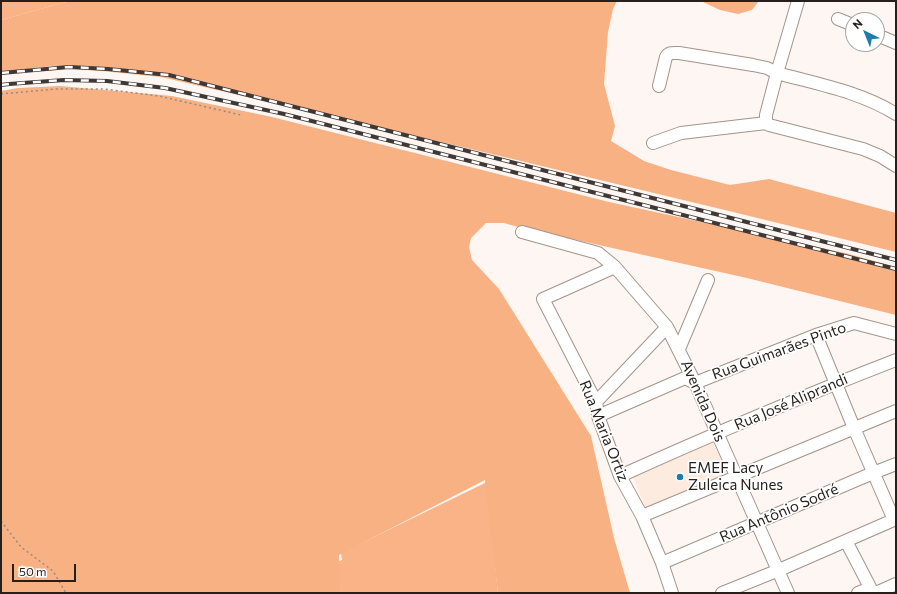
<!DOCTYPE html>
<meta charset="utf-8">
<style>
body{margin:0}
#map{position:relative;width:897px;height:594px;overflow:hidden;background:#fdf6f2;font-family:Commissioner,sans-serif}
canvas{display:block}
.frame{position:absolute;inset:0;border:2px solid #261f1c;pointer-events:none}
.north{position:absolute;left:845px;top:12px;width:40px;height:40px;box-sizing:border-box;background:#fff;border:1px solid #a8a5a4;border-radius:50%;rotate:317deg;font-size:11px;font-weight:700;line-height:16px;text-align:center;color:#261f1c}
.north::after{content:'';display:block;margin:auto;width:14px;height:18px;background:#1d7daa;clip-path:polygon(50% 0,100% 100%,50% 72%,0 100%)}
.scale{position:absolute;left:12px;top:564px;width:64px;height:18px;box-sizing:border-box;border:2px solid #261f1c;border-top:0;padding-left:5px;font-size:12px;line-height:14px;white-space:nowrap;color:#261f1c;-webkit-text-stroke:3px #fff;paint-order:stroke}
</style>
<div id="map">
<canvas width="897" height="594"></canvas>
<div class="frame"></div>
<div class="north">N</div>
<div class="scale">50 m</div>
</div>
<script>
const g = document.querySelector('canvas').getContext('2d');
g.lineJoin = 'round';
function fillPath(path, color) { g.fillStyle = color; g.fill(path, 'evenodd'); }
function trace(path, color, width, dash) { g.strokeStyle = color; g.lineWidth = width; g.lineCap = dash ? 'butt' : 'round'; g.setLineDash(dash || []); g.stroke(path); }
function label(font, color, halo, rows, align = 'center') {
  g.font = font + ' Commissioner,sans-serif'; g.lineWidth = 3.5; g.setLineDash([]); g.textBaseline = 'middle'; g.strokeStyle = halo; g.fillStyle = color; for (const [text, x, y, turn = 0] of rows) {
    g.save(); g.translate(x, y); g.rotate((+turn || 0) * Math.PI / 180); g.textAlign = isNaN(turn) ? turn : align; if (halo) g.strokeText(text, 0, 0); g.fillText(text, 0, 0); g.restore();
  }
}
fillPath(new Path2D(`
 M713,442L728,477L647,511L633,477Z`), '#feebdf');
fillPath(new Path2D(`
 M1,1H72L62,3L1,20Z
 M487,482L498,593H276L342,560L341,553Z`), '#f9b386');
fillPath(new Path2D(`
 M72,1H617L613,9L608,32L604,84L615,126L611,141L644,161L671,170L730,185L769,179L896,213V252L729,211L454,145L161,77L53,66L1,72V20L62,3Z
 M701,1H759L752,10L738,14L720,10Z
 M60,86L172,96L272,117L609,202L845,253L896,267V315L747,278L518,227L504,223H486L471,238L469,247L472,260L499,289L591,436L614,538L630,593H498L485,480L339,555L340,593H1V91L18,88Z`), '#f8b182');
const minor = new Path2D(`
 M838,19L853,25
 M877,35L896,43
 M659,86L666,57C669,52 673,53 679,53L753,65L767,68L777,73C817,84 861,92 896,114
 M766,123L769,125L863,149L880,156L896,166
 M766,123V115L777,73L798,1
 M653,143L681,133L766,123
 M522,232L598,253L615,267L667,327L695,383L788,593
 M615,267L543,299L596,402L598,416L620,476L642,516L662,563L672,593
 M816,335L854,428L894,520
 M679,349L708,280
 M596,402L667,327
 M598,416L685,378L695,383L816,335L854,323L896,334
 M620,476C711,435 803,396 896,360
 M642,516L736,477L896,411
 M846,541L873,593
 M662,563L873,473L896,464
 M722,593L779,570L896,519
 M858,593L870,588
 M876,593L896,584`);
trace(minor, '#a4948a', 14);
trace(new Path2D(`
 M1,94L56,89H104L159,96L241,115
 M1,521L21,547L53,571L66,593`), '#928b87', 1.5, [2, 3]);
trace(minor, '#fff', 12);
const rail = new Path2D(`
 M1,73L69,67L108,69L169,75L896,260
 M1,85L9,84L64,80L107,81L165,88L284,114L896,269`);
trace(rail, '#3f3835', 4);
trace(rail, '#fff', 2.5, [8]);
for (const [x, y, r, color] of [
 [680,477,4,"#1d7daa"]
]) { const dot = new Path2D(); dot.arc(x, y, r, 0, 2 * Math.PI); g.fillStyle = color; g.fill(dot); trace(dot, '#fff', 1.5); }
label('15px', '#261f1c', '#fff', [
 ["Rua Guimarães Pinto",779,351,-20],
 ["Avenida Dois",703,401,66],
 ["Rua José Aliprandi",791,402,-23],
 ["Rua Maria Ortiz",604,431,68],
 ["Rua Antônio Sodré",779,513,-23]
]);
label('15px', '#261f1c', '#fff', [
 ["EMEF Lacy",688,468],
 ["Zuleica Nunes",688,485]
], 'left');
</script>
